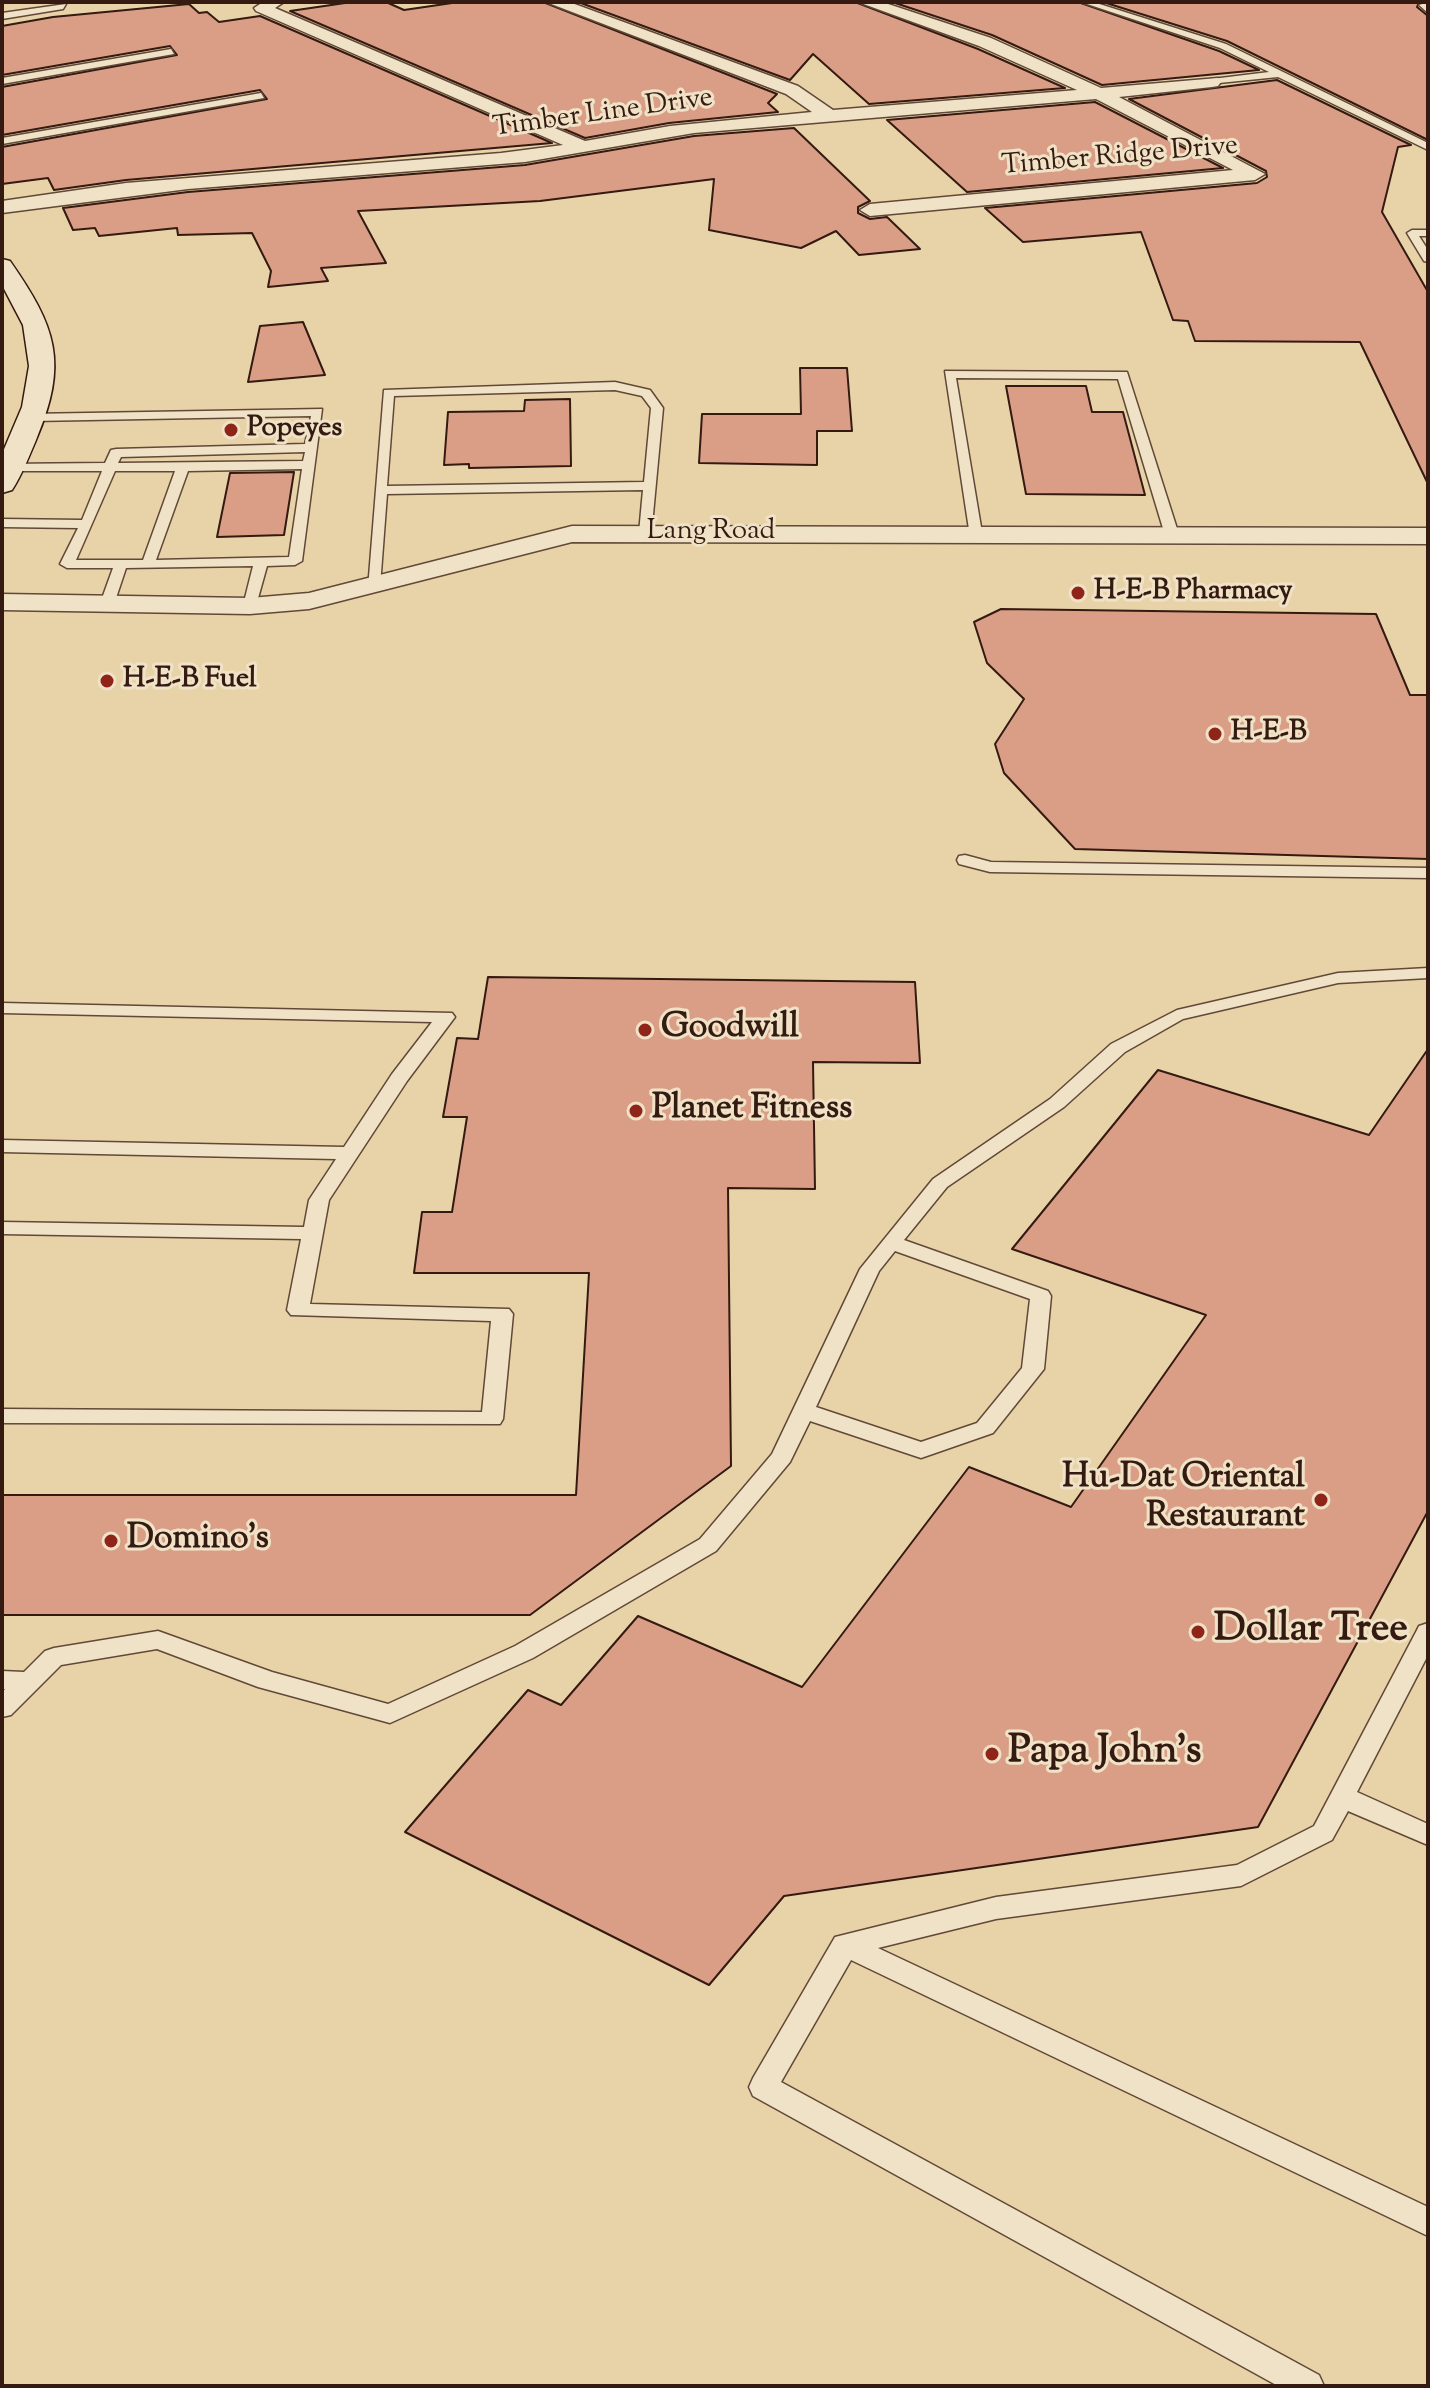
<!DOCTYPE html>
<style>
body{margin:0}
#map{position:relative;width:1430px;height:2388px;overflow:hidden;background:#e8d2a8;font-family:"Sorts Mill Goudy",serif}
canvas{display:block}
.frame{position:absolute;inset:0;border:4px solid #341a11;pointer-events:none}
</style>
<div id="map">
<canvas width="1430" height="2388"></canvas>
<div class="frame"></div>
</div>
<script>
const g = document.querySelector('canvas').getContext('2d');
g.lineJoin = 'round';
function fillPath(path, color) { g.fillStyle = color; g.fill(path, 'evenodd'); }
function trace(path, color, width, dash) { g.strokeStyle = color; g.lineWidth = width; g.lineCap = dash ? 'butt' : 'round'; g.setLineDash(dash || []); g.stroke(path); }
function label(font, color, halo, rows, align = 'center') {
  g.font = font + ' "Sorts Mill Goudy",serif'; g.lineWidth = 6; g.setLineDash([]); g.textBaseline = 'middle'; g.strokeStyle = halo; g.fillStyle = color; for (const [text, x, y, turn = 0] of rows) {
    g.save(); g.translate(x, y); g.rotate((+turn || 0) * Math.PI / 180); g.textAlign = isNaN(turn) ? turn : align; if (halo) g.strokeText(text, 0, 0); g.fillText(text, 0, 0); g.restore();
  }
}
const building = new Path2D(`
 M352,2H386L404,10L459,2H543L777,94L768,103L778,112L669,123L585,138L290,11Z
 M578,2H855L978,49L1065,88L869,104L813,54L790,80Z
 M892,2H1078L1219,51L1259,70L1102,85L992,35Z
 M1103,2H1419L1417,7L1428,16V140L1227,41Z
 M189,4L199,13L207,12L219,22L260,16L552,143L126,180L54,190L48,178L2,184V147L267,99L260,90L2,135V87L177,55L170,46L2,75V26L53,17Z
 M1277,80L1411,145L1398,147L1382,212L1428,292V484L1360,342L1195,341L1188,321L1173,320L1141,232L1023,242L985,208L1257,183L1267,177L1266,171L1129,99Z
 M1095,102L1223,168L967,192L887,120Z
 M794,128L870,201L858,207V213L870,219L887,217L920,249L859,255L836,231L801,248L709,230L714,179L540,201L358,211L386,263L321,268L328,281L268,287L271,271L252,233L178,235L177,228L99,236L95,228L73,230L63,208L188,192L525,165L694,136Z
 M303,322L325,375L248,382L260,326Z
 M800,368H847L852,431H817V465L699,463L702,414H801Z
 M1006,386H1086L1092,412H1123L1145,495L1026,494Z
 M570,399L571,466L469,468V464L444,465L448,412L524,411L525,400Z
 M294,472L284,535L217,537L230,473Z
 M1001,609L1376,614L1410,695H1428V859L1075,849L1004,773L995,744L1024,699L987,663L974,622Z
 M488,977L915,982L920,1063L813,1062L815,1189L728,1188L731,1466L530,1615H2V1495H576L589,1273H414L422,1212H452L467,1117H443L457,1038L478,1039Z
 M1428,1049V1511L1258,1827L784,1896L709,1985L405,1832L528,1690L561,1705L638,1616L802,1687L969,1467L1071,1507L1206,1315L1012,1249L1158,1070L1369,1135Z`);
fillPath(building, '#da9e87');
trace(building, '#341a11', 2);
const lane = new Path2D(`
 M1081,2H1093L1226,44L1428,143V150L1278,77L1209,84L1212,79L1269,72L1220,48Z
 M1428,2V13L1419,5Z
 M66,4L63,9L2,19V13Z
 M171,49L174,54L2,84V78Z
 M261,93L264,98L2,144V138Z
 M1412,230H1428V236H1419L1428,250V262L1424,261L1407,233Z
 M945,371L1127,372L1179,535L1177,538L1165,535L1118,379L956,378L982,533L970,536Z
 M615,382L650,390L663,408L651,536L639,533L643,490L387,494L380,586L368,589L384,390ZM615,390L642,396L651,408L644,482L387,486L394,396Z
 M322,409L302,561L295,565L267,566L255,609H245L243,606L253,566L126,568L114,604L107,608L102,607L100,604L113,568H67L60,564L78,528L2,527V519L82,520L102,471H9L3,467L4,464L105,463L111,450L116,449L305,444L311,416L33,421L27,417L29,414ZM305,452L303,461L118,463L121,457ZM302,469L289,557L156,560L188,471ZM115,471H175L143,560H76Z
 M965,855L991,862L1428,868V878L990,872L959,864L957,860L959,856Z
 M1428,968V978L1338,983L1183,1019L1125,1052L1064,1107L947,1187L904,1240L1048,1291L1051,1296L1044,1369L993,1433L921,1458L810,1421L790,1462L716,1551L533,1658L390,1723L258,1687L157,1649L61,1665L11,1715L2,1717V1693L5,1689H2V1671L24,1672L45,1651L54,1648L158,1631L272,1672L388,1704L515,1646L700,1539L772,1454L860,1269L933,1179L1050,1099L1111,1044L1177,1010L1338,973ZM895,1251L1030,1299L1022,1368L977,1423L921,1442L816,1407L879,1271Z
 M2,1003L452,1013L455,1017L407,1081L329,1200L310,1304L509,1309L513,1314L503,1419L500,1424L2,1423V1409L482,1412L491,1321L291,1315L287,1310L301,1239L2,1234V1222L304,1227L309,1200L336,1159L2,1152V1140L344,1147L392,1074L432,1022L2,1013Z
 M1428,1623V1655L1357,1792L1428,1824V1845L1348,1811L1332,1840L1241,1886L996,1919L878,1948L1428,2207V2236L851,1960L781,2082L1319,2375L1324,2386H1278L753,2096L749,2087L753,2078L835,1937L996,1897L1237,1865L1314,1826L1416,1632L1419,1626Z`);
const street = new Path2D(`
 M263,2H284L275,8L585,141L670,126L812,112L786,94L546,2H569L798,86L833,110L1077,90L979,46L858,2H882L991,38L1101,88L1218,78L1221,82L1218,86L1212,87L1119,97L1265,174L1255,180L870,216L860,210L870,204L1233,170L1096,99L694,133L525,162L188,189L2,213V201L126,183L501,153L563,145L256,11L254,8Z
 M572,526L1428,528V544L572,542L309,609L250,614L2,610V594L250,598L309,593Z`);
const secondary = new Path2D(`
 M2,259L10,261C56,327 69,362 36,440C29,456 22,475 12,490L2,493V454L22,407L29,366L23,325L2,285Z`);
trace(lane, '#614837', 3);
trace(street, '#614837', 3);
trace(secondary, '#341a11', 3);
fillPath(lane, '#f0e2c6');
fillPath(street, '#f0e2c6');
fillPath(secondary, '#f0e2c6');
for (const [x, y, r, color] of [
 [231,430,8,"#8f2418"],
 [1078,593,8,"#8f2418"],
 [107,681,8,"#8f2418"],
 [1215,734,8,"#8f2418"],
 [645,1030,8,"#8f2418"],
 [636,1111,8,"#8f2418"],
 [1321,1500,8,"#8f2418"],
 [111,1541,8,"#8f2418"],
 [1198,1632,8,"#8f2418"],
 [992,1754,8,"#8f2418"]
]) { const dot = new Path2D(); dot.arc(x, y, r, 0, 2 * Math.PI); g.fillStyle = color; g.fill(dot); trace(dot, '#f0e2c6', 3); }
label('28px', '#341a11', '#f0e2c6', [
 ["Timber Line Drive",603,115,-8],
 ["Timber Ridge Drive",1120,158,-5],
 ["Lang Road",711,533]
]);
label('bold 28px', '#341a11', '#f0e2c6', [
 ["Popeyes",247,430],
 ["H-E-B Pharmacy",1094,593],
 ["H-E-B Fuel",123,681],
 ["H-E-B",1231,734]
], 'left');
label('bold 34px', '#341a11', '#f0e2c6', [
 ["Goodwill",661,1030],
 ["Planet Fitness",652,1111],
 ["Hu-Dat Oriental",1305,1480,"right"],
 ["Restaurant",1305,1519,"right"],
 ["Domino's",127,1541]
], 'left');
label('bold 40px', '#341a11', '#f0e2c6', [
 ["Dollar Tree",1214,1632],
 ["Papa John's",1008,1754]
], 'left');
</script>
